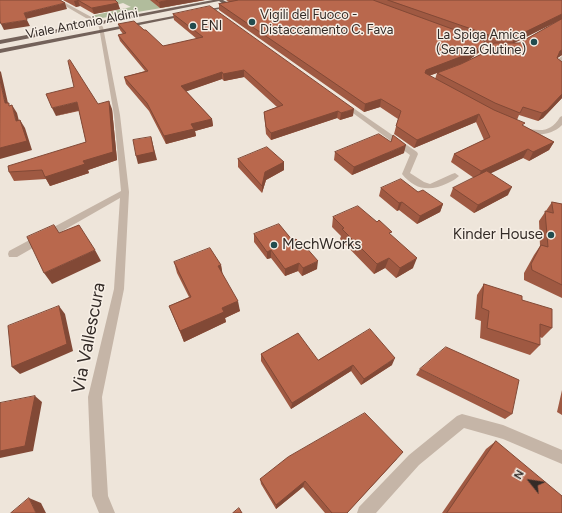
<!DOCTYPE html>
<style>
body{margin:0}
#map{position:relative;width:562px;height:513px;overflow:hidden;background:#eee5da;font-family:Figtree,sans-serif}
canvas{display:block}
.north{position:absolute;left:510px;top:461px;width:40px;height:40px;-webkit-text-stroke:3px #f7efe6;paint-order:stroke;rotate:300deg;font-size:11px;font-weight:700;line-height:16px;text-align:center;color:#332b27}
.north::after{content:'';display:block;margin:auto;width:14px;height:18px;background:#332b27;clip-path:polygon(50% 0,100% 100%,50% 72%,0 100%)}
</style>
<div id="map">
<canvas width="562" height="513"></canvas>
<div class="north">N</div>
</div>
<script>
const g = document.querySelector('canvas').getContext('2d');
g.lineJoin = 'round';
function fillPath(path, color) { g.fillStyle = color; g.fill(path, 'evenodd'); }
function trace(path, color, width, dash) { g.strokeStyle = color; g.lineWidth = width; g.lineCap = dash ? 'butt' : 'round'; g.setLineDash(dash || []); g.stroke(path); }
function label(font, color, halo, rows, align = 'center') {
  g.font = font + ' Figtree,sans-serif'; g.lineWidth = 3; g.setLineDash([]); g.textBaseline = 'middle'; g.strokeStyle = halo; g.fillStyle = color; for (const [text, x, y, turn = 0] of rows) {
    g.save(); g.translate(x, y); g.rotate((+turn || 0) * Math.PI / 180); g.textAlign = isNaN(turn) ? turn : align; if (halo) g.strokeText(text, 0, 0); g.fillText(text, 0, 0); g.restore();
  }
}
fillPath(new Path2D(`
 M105,0H166L173,6L102,18L91,16L131,7L123,3L116,5Z`), '#b1bc9c');
fillPath(new Path2D(`
 M55,0H60L95,19L103,27L120,115L129,192L124,289L102,397L108,496L115,513H99L92,496L88,397L114,289L120,198L17,257H9L8,254L9,251L121,191L114,115L99,27L91,21Z
 M486,46L491,47L485,57L471,61V59L481,55Z
 M562,56V71L555,65L557,60Z
 M342,103H346L417,152L418,154L410,173L424,182L430,184L452,174L455,173L459,176C456,179 452,181 448,183C430,192 415,190 402,174L410,155L342,105Z
 M562,116V125C552,136 529,138 517,129L521,127C538,131 550,134 560,117Z
 M462,414L503,425L562,450V464L503,439L464,428L419,465L376,513H357L359,507L409,455L457,416Z`), '#c5b5a7');
fillPath(new Path2D(`
 M213,0H223L234,6L0,53V49L226,6L219,1L0,44V40Z`), '#73625a');
fillPath(new Path2D(`
 M63,0H115L120,9L94,14L80,6L76,7Z
 M150,0H205L160,8Z
 M226,0H562V19L514,43H519L562,19V55L557,58L562,62V98L543,118L538,121L519,115L517,120L523,126L554,142L549,150L529,161L523,158L490,173L508,195L474,213L450,196L453,188L474,178L451,162L454,154L484,140L476,122L414,148L394,134L398,119L380,107L364,112L219,10V4L229,2ZM485,42L489,44H493L488,51L461,64L437,73L435,79L429,76L466,62L473,57L483,49Z
 M173,14L353,116L340,120L337,118L271,140L266,134L264,112L277,107L244,77L224,81L222,79L186,91L212,119L213,126L195,131L196,136L166,144L149,111L126,84L124,77L145,71L120,41L118,35L123,34L120,30L118,24L163,46L197,39L174,20Z
 M98,104L112,109L117,160L88,170L89,173L50,186L46,179L14,181L9,172L86,142L79,111L56,116Z
 M335,152L404,153L352,175L334,160Z
 M238,159L284,162V170L266,180L262,193L238,167Z
 M381,188L418,192L443,204L440,212L417,224L399,210L397,211L379,196Z
 M552,202L562,204V298L524,280V273L534,255L540,246L539,221Z
 M333,217L391,235L413,268L396,278L385,268L374,274L340,239L341,236L332,227Z
 M254,234L317,269L302,276L298,271L285,276L271,258L267,259L254,242Z
 M174,262L221,265L222,273L240,311L225,318L226,322L184,342L169,306L189,297L177,273Z
 M484,284L522,300L552,328L542,338L540,337V345L530,355L480,338L481,321L475,319L477,295Z
 M261,354L318,360L392,365L361,385L351,371L291,409L261,361Z
 M420,369L512,414L505,419L416,375Z
 M562,390V415L557,412Z
 M496,441L562,513H442L486,449Z
 M397,459L347,513H325L303,487L276,509L261,484L260,479Z`), '#9f5942');
fillPath(new Path2D(`
 M78,0L80,6L76,7L74,1Z
 M170,0H205L160,8L159,2Z
 M65,3L67,9L26,19L24,13Z
 M118,3L120,9L94,14L92,8Z
 M562,14V19L512,44L515,37Z
 M27,20L30,26L4,30L1,24Z
 M485,41L483,49L473,57L466,62L423,78L426,70Z
 M562,50V55L556,59L560,51Z
 M244,70V77L224,81L223,74Z
 M0,71L1,72L10,112L5,103L0,80Z
 M222,72V79L182,93L181,86Z
 M562,94V98L543,118L538,121L542,113Z
 M381,99L380,107L364,112L365,104Z
 M109,101L112,109L117,160L88,170L89,173L50,186L45,177L83,161Z
 M77,102L80,110L56,116L52,108Z
 M12,105L17,113L21,129L16,121Z
 M354,109L353,116L340,120L341,113Z
 M338,111L337,118L271,140V133Z
 M479,114L476,122L414,148L417,140Z
 M212,119L213,126L195,131L196,136L166,144L164,136L191,124Z
 M20,120L25,128L32,150L0,159V148Z
 M151,137L157,160L138,164L136,156Z
 M554,142L549,150L529,161L533,152Z
 M406,145L404,153L352,175L354,167Z
 M528,149L523,158L477,180L481,171Z
 M284,162V170L266,180L262,193V186L265,172Z
 M512,187L508,195L474,213L478,205Z
 M402,202L399,210L397,211L399,203Z
 M443,204L440,212L417,224L420,216Z
 M95,250L101,261L52,284L44,273Z
 M271,250V258L267,259V252Z
 M389,258L385,268L374,274L377,264Z
 M417,258L413,268L396,278L400,268Z
 M318,261L317,269L302,276L303,268Z
 M299,263L298,271L285,276V269Z
 M221,265L223,276L218,266Z
 M238,301L240,311L225,318L226,322L184,342L180,331L222,308Z
 M59,306L65,314L73,351L20,374L12,367Z
 M395,358L392,365L361,385L364,379Z
 M353,365L351,371L291,409L292,403Z
 M35,396L42,402L33,451L0,458V451Z
 M305,481L303,487L276,509V505Z
 M29,498L41,503L46,513H36Z`), '#824936');
const building = new Path2D(`
 M0,0H60L65,3L24,13L27,20L1,24L0,21Z
 M78,0H115L118,3L92,8Z
 M156,0H170L159,2Z
 M239,0H373L485,41L476,50L468,54L426,70L425,73L494,110L525,123L522,125L554,142L533,152L528,149L481,171L454,154L490,137L479,114L417,140L396,126L401,111L381,99L365,104L219,4Z
 M388,0H562V14L515,37L492,36Z
 M210,6L354,109L341,113L338,111L271,133L266,127L264,112L283,105L244,70L223,74L222,72L181,86L212,119L191,124L194,129L164,136L147,103L124,77L148,71L118,35L126,33L118,24L134,21L144,30H146L163,46L203,37L173,14Z
 M562,19V50L560,51L557,58L562,62V94L547,110L542,113L523,107L520,113L495,103L437,73L461,64L488,51L494,43H519Z
 M70,60L98,104L109,101L113,152L83,161L85,164L45,177L42,170L9,172L8,166L86,142L77,102L52,108L46,94L74,87L68,61Z
 M0,80L5,103H9V106L12,105L16,121L20,120L27,141L0,148Z
 M379,134L391,142L393,135L406,145L354,167L335,152Z
 M151,137L154,152L136,156L133,140Z
 M267,147L284,162L265,172L262,186L238,159Z
 M487,171L512,187L478,205L453,188Z
 M401,179L418,192L423,190L443,204L420,216L402,202L399,203L381,188Z
 M552,202L562,204V285L532,270L531,264L541,245L548,247L545,211L553,213Z
 M358,206L377,222L379,220L392,232L389,233L417,258L400,268L389,258L377,264L342,229L344,228L333,217Z
 M279,224L293,241L296,239L302,246L304,245L318,261L303,268L299,263L285,269L271,250L267,252L254,234Z
 M54,225L59,233L79,225L95,250L44,273L27,237Z
 M210,248L221,265L218,266L238,301L222,308L224,312L180,331L169,306L191,297L174,262Z
 M484,284L522,296V300L552,309V328L540,324V345L487,328L489,311L482,308Z
 M59,306L67,344L12,367L8,326Z
 M370,329L395,358L364,379L353,365L292,403L261,354L298,333L318,360Z
 M446,347L519,380L512,414L420,369Z
 M35,396L25,446L0,451V403Z
 M365,413L403,452L347,513H332L305,481L276,505L260,479L288,457Z
 M496,441L562,496V513H447Z
 M29,498L36,513H11Z
 M239,508L242,513H233Z`);
fillPath(building, '#b9684d');
trace(building, '#824936', 1);
for (const [x, y, r, color] of [
 [252,22,4,"#214c4f"],
 [193,26,4,"#214c4f"],
 [534,42,4,"#214c4f"],
 [551,235,4,"#214c4f"],
 [274,245,4,"#214c4f"]
]) { const dot = new Path2D(); dot.arc(x, y, r, 0, 2 * Math.PI); g.fillStyle = color; g.fill(dot); trace(dot, '#f7efe6', 1.5); }
label('13px', '#332b27', '#f7efe6', [
 ["Vigili del Fuoco -",260,15],
 ["Distaccamento C. Fava",260,30],
 ["ENI",201,26],
 ["La Spiga Amica",526,35,"right"],
 ["(Senza Glutine)",526,50,"right"]
], 'left');
label('13px', '#332b27', '#f7efe6', [
 ["Viale Antonio Aldini",82,24,-11]
]);
label('15px', '#332b27', '#f7efe6', [
 ["Kinder House",543,235],
 ["MechWorks",282,245,"left"]
], 'right');
label('18px', '#332b27', '#f7efe6', [
 ["Via Vallescura",89,338,-79]
]);
</script>
